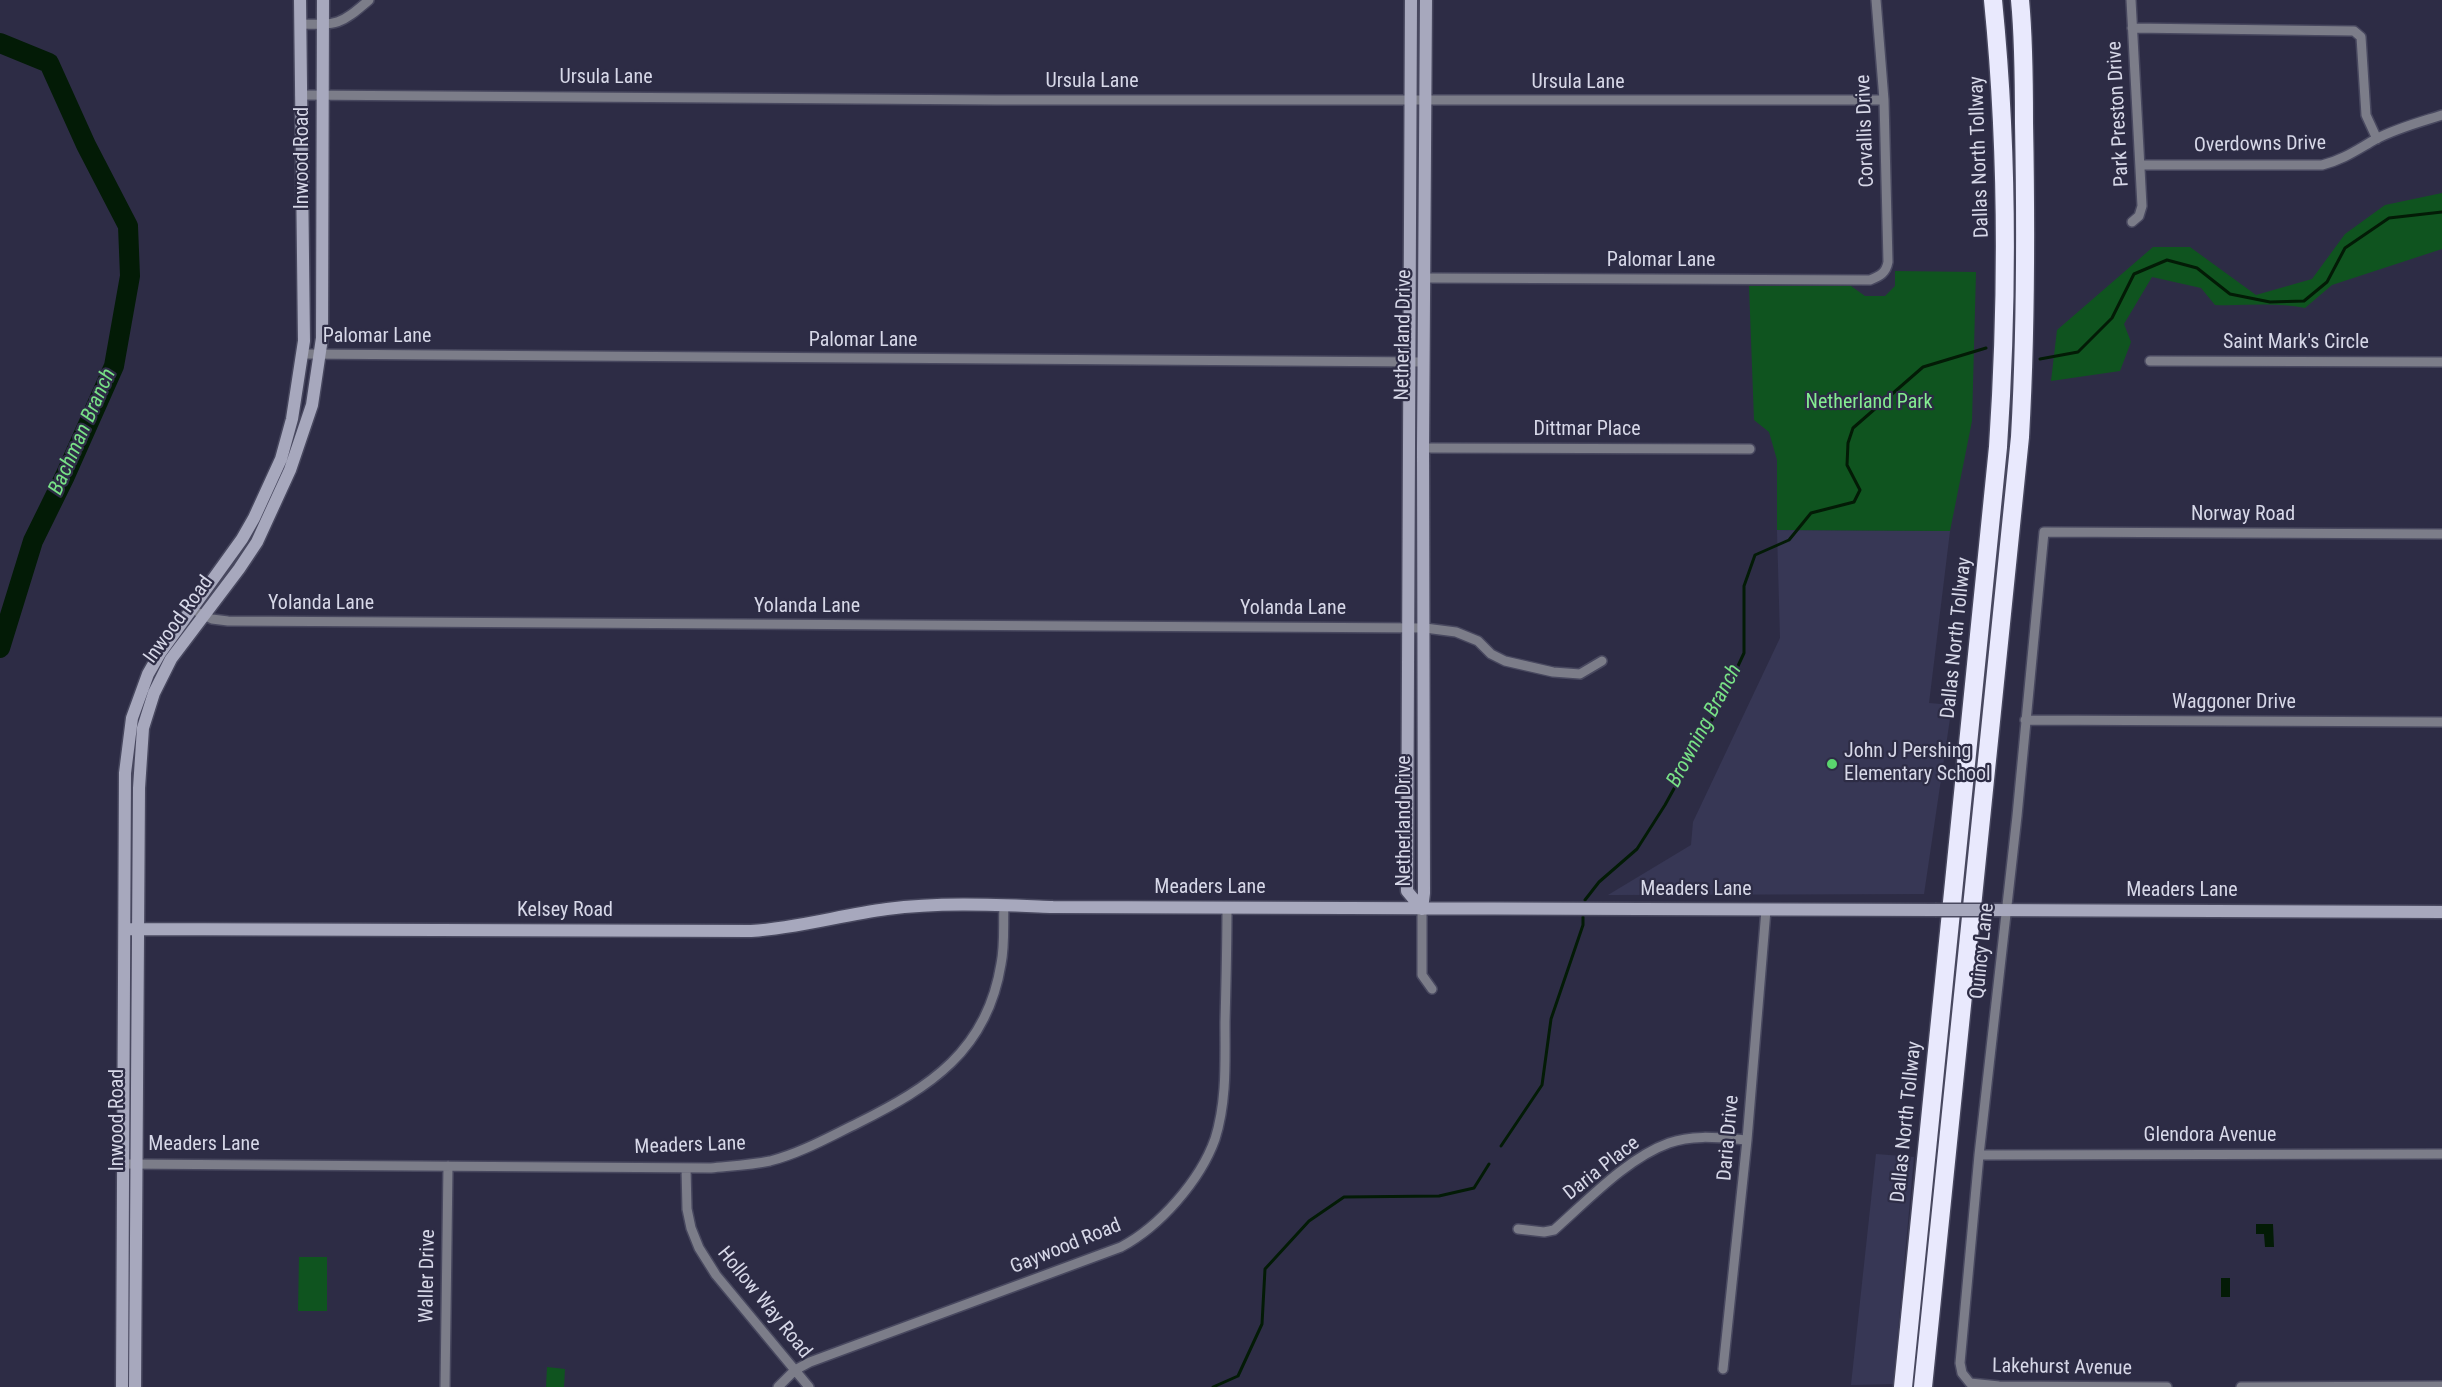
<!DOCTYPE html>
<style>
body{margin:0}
canvas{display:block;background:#2d2c45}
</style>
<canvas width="2442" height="1387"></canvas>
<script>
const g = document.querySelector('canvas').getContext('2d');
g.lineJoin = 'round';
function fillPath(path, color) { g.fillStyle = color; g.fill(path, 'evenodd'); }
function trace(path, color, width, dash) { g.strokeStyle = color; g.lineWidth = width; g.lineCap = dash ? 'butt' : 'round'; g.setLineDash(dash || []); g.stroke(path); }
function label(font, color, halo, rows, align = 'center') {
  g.font = font + ' "Roboto Condensed",sans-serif'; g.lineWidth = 4.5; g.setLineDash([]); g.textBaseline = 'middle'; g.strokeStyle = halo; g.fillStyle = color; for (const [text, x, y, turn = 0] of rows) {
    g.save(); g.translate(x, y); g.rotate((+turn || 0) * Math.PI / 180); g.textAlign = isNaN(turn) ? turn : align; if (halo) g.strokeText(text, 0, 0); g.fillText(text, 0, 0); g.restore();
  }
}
fillPath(new Path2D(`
 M1777,530L1950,531L1929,703L1952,705L1924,894L1608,895L1691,845L1693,822L1780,638Z
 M1876,1154L1914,1157L1893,1384L1851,1385Z`), '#373755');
fillPath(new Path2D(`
 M2442,193V249L2332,285L2305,308C2276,302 2245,306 2215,305L2201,288L2152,277L2124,324L2131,342L2120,371L2051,381L2057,330L2153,247H2190L2256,295L2312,279L2345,234L2385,205Z
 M1895,271L1976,272L1972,421L1950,531L1777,530V460L1769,432L1754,420L1749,286H1851L1865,296H1885L1895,286Z
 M299,1257H327V1311H298Z
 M547,1367L565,1369L564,1387H546Z`), '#0f541f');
fillPath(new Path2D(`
 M2273,1224L2274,1247H2265L2264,1234H2256V1224Z
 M2221,1278H2230V1297H2221Z`), '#031b06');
trace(new Path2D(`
 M2040,359L2078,352L2112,318L2134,274L2167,260L2197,268L2230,294L2270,302L2304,301L2327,282L2345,248L2389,218L2442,212
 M1585,900L1599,882L1637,849L1665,805L1719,707L1744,653V586L1755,555L1789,540L1811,513L1854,502L1860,490L1847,465L1848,443L1853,428L1923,367L1986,348
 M1501,1146L1542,1085L1551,1019L1583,925V917
 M1213,1387L1238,1376L1262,1324L1265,1269L1309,1221L1344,1197L1439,1196L1474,1188L1489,1164`), '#031b06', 3);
trace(new Path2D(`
 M0,43L49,63L86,145L128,226L130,276L114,366L65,476L33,541L0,648`), '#031b06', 20);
const street = new Path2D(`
 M2131,0L2142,206L2139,216L2132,222
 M300,24C338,25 340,25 369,0
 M2132,28L2354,31L2361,37L2366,115L2377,139
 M300,95L997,100H1884
 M2140,165H2322C2343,160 2358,149 2376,139C2397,128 2420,122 2442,115
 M1425,278L1870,280C1880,276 1886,273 1888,262L1884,100L1876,0
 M303,354L1423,362
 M2150,361L2442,362
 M1423,448L1750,449
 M199,613L212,619L228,621L1425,628L1456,632L1478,641L1491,654L1505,661L1553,672L1580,674L1602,661
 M2025,720L2442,722
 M1422,909V975L1432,989
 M1979,1155L2442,1154
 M124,1164L711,1168C730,1166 750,1165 770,1161C801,1153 829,1137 858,1123C930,1087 987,1051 1001,964C1005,945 1003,924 1004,905
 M686,1168L687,1209L691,1228L699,1248L716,1275L809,1387
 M1518,1229L1544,1232L1554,1230C1587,1201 1627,1158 1669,1143C1693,1134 1722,1138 1747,1140
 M1723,1369L1747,1140L1766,910
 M445,1387L448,1166
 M778,1387L795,1370L810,1362L1121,1247C1159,1227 1200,1181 1215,1139C1227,1101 1225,1061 1225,1022C1226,984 1227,946 1227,908
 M2167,1387L1999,1386L1970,1383L1962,1373L1960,1363L1979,1155L2017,816L2044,532L2442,534
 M2241,1387L2442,1386`);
const secondary = new Path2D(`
 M1411,0L1407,891L1422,909
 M1422,909L1424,893L1423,448L1426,0
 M1987,910L2442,912
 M125,929L751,931C798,928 841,915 887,909C942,902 998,905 1053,907L1935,910
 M122,1387L125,773L132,718L148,674L160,653L242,539L254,518L281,459L292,419L304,341L300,0
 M135,1387L139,788L143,728L154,693L171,659L239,569L257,542L290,470L312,405L322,338L323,0`);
const highway = new Path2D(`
 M1903,1387L1998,447C2008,297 2008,149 1993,0
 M1923,1387L2020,437C2026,332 2026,228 2024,123C2024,82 2024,41 2020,0`);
trace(street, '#48485f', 12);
trace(secondary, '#48485f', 15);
trace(highway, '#48485f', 21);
trace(street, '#7c7d89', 9);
trace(secondary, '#a7a8bd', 12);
trace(highway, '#e9e9fd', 18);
const secondaryBridge = new Path2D(`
 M1935,910H1987`);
trace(secondaryBridge, '#48485f', 15, []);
trace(secondaryBridge, '#a7a8bd', 12);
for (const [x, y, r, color] of [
 [1832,764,6,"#5ad56e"]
]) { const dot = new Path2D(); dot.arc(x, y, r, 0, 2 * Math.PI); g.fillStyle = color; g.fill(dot); trace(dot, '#2d2c45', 2); }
label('20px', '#d7d8e8', '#2d2c45', [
 ["Ursula Lane",606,78],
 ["Ursula Lane",1092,82],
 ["Ursula Lane",1578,83],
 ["Park Preston Drive",2119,114,-93],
 ["Corvallis Drive",1866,131,-92],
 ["Overdowns Drive",2260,145,-1],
 ["Dallas North Tollway",1980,157,-92],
 ["Inwood Road",303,158,-90],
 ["Palomar Lane",1661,261],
 ["Netherland Drive",1404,335,-89],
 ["Palomar Lane",377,337],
 ["Palomar Lane",863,341],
 ["Saint Mark's Circle",2296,343],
 ["Dittmar Place",1587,430],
 ["Norway Road",2243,515],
 ["Yolanda Lane",321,604],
 ["Yolanda Lane",807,607],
 ["Yolanda Lane",1293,609],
 ["Inwood Road",179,620,-54],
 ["Dallas North Tollway",1957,638,-84],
 ["Waggoner Drive",2234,703],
 ["Netherland Drive",1405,821,-90],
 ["Meaders Lane",1210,888],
 ["Meaders Lane",1696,890],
 ["Meaders Lane",2182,891],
 ["Kelsey Road",565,911],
 ["Quincy Lane",1983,951,-84],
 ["Inwood Road",118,1120,-90],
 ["Dallas North Tollway",1907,1122,-84],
 ["Glendora Avenue",2210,1136],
 ["Daria Drive",1729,1138,-85],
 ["Meaders Lane",204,1145],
 ["Meaders Lane",690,1146,-2],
 ["Daria Place",1602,1169,-38],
 ["Gaywood Road",1066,1247,-22],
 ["Waller Drive",428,1276,-89],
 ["Hollow Way Road",764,1303,51],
 ["Lakehurst Avenue",2062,1368,1]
]);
label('20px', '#84ed91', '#2d2c45', [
 ["Netherland Park",1869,403]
]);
label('20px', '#d7d8e8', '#2d2c45', [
 ["John J Pershing",1844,752],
 ["Elementary School",1844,775]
], 'left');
label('italic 21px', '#78e186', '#2d2c45', [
 ["Bachman Branch",83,432,-66],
 ["Browning Branch",1705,726,-62]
]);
</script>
